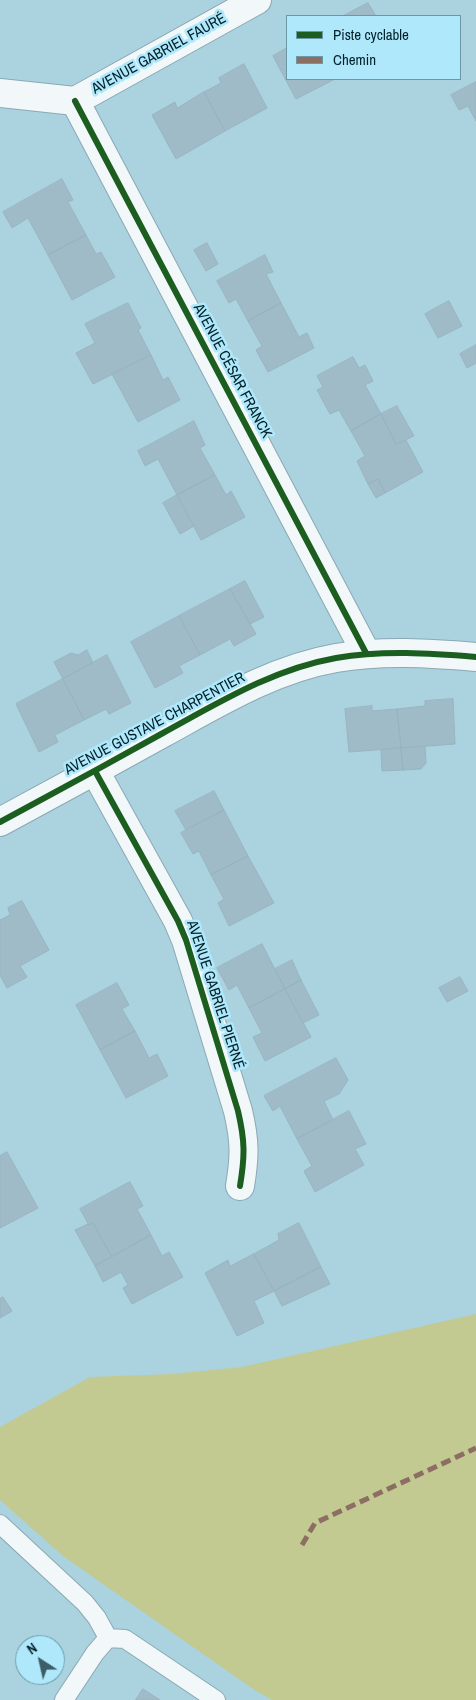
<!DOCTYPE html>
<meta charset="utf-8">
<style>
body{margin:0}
#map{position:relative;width:476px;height:1700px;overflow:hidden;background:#abd2df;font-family:"Archivo Narrow",sans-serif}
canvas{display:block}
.legend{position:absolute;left:286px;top:15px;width:175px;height:65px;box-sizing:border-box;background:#afe8fb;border:1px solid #6a98a7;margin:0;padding:6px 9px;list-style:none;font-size:15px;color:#022029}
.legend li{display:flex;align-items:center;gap:10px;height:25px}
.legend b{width:25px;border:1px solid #6a98a7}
.north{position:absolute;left:15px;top:1635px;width:50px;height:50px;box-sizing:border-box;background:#afe8fb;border:1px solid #6a98a7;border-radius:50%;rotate:325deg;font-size:14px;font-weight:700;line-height:20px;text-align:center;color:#022029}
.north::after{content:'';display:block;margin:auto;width:18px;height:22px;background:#3d5e69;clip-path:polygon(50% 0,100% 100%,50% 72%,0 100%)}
</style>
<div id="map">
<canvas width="476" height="1700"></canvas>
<ul class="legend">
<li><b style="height:6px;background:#1b5e20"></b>Piste cyclable</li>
<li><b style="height:6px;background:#8d6e63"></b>Chemin</li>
</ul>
<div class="north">N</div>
</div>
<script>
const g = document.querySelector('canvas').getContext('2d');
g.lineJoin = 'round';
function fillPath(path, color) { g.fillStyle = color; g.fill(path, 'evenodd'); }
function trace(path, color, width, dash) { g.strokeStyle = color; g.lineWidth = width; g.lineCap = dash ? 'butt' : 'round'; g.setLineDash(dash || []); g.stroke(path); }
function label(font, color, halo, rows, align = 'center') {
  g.font = font + ' "Archivo Narrow",sans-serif'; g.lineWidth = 5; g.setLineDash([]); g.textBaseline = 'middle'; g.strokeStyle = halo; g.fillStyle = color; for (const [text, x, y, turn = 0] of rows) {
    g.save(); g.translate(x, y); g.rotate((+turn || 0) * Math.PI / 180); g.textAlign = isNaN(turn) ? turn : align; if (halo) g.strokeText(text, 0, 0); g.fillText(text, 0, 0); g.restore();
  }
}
fillPath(new Path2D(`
 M476,1314V1700H272L253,1689L63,1556L0,1500V1427L90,1377L172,1374L242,1367Z`), '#c2ca92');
const building = new Path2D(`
 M368,3L376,16H343Z
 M287,48V79H335L296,99L273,56Z
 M244,64L267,108L225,131L204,92L221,83L219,78Z
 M476,82V121L468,106L459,110L451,95Z
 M204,92L225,131L176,159L152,115L175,102L177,108Z
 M62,179L73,200L68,202L86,235L48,255L28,218L12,228L3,212Z
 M86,235L96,254L101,252L115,277L72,300L48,255Z
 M207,243L218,264L206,271L194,250Z
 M265,255L273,272L266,274L281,303L248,321L236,299L229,303L217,281Z
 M449,301L462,326L438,338L425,314Z
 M128,303L141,328L138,330L151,355L93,384L76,353L95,343L85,324Z
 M281,303L299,337L307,333L314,348L268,372L256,350L262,346L248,321Z
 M476,345V363L467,368L460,354Z
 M151,355L163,380L168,377L180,400L138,422L112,374Z
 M353,357L359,368L365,365L373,381L365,385L381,414L351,431L339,410L330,414L317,390L323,387L317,376Z
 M397,406L414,436L396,444L381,414Z
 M381,414L396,444L406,440L423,472L385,493L378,479L368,484L357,461L365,456L351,431Z
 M194,421L205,445L200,448L215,475L177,495L158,459L145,466L138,451Z
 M215,475L226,495L231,491L245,517L201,540L177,495Z
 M378,479L385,493L376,498L368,484Z
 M177,495L194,526L180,534L163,503Z
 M245,581L264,617L250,624L230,589Z
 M230,589L256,634L234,646L230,639L200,655L179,616Z
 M179,616L200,655L179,666L183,673L155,688L131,642Z
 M87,650L93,663L63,679L54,662L71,653L78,655Z
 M107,655L131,703L109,714L106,709L84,720L63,679Z
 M63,679L84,720L55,735L58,742L39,752L16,704Z
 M453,699L455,744L401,748L397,709L425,706V701Z
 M372,706V711L397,709L401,748L349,752L345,709Z
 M425,747L426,763L421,769L403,770L401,748Z
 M401,748L403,770L382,771L381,750Z
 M214,791L224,810L186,830L175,811Z
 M224,810L248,856L211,875L199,851L193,854L181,833Z
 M248,856L274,903L229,926L218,903L224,899L211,875Z
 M22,901L49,950L20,966L27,977L7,988L0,975V920L10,915L8,908Z
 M262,944L285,989L249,1008L237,985L229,990L217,968Z
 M292,960L301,980L285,989L275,969Z
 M460,977L468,991L447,1002L439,988Z
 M301,980L319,1015L303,1023L285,989Z
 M117,983L129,1005L122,1009L135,1031L100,1050L76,1005Z
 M285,989L311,1037L265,1061L253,1037L262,1033L249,1008Z
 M135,1031L149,1058L157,1054L168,1076L126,1098L100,1050Z
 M336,1058L348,1080L339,1094L324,1101L333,1120L297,1139L280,1106L273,1111L264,1096Z
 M349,1111L366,1144L355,1149L364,1165L315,1192L304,1171L312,1166L297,1139Z
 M7,1152L38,1208L0,1228V1156Z
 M130,1182L143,1206L137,1209L151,1235L112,1257L93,1223L89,1225L80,1209Z
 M93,1223L112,1257L95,1266L75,1230L88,1224L89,1225Z
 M299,1223L321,1267L274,1291L254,1254L279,1240L278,1234Z
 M151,1235L162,1256L169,1252L183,1277L132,1304L123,1288L128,1285L121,1272L103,1282L95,1266Z
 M254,1254L274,1291L254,1301L264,1323L237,1336L205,1273L228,1260L230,1266Z
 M321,1267L330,1284L282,1306L274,1291Z
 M3,1297L12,1311L0,1318V1299Z
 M143,1689L160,1700H136Z`);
fillPath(building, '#9fbbc8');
trace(building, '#98b4c1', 1);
const service = new Path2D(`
 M0,1524L85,1603L97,1618L108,1638L125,1639L216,1700
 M64,1700L95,1653L108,1638`);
const minor = new Path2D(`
 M0,93L75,101L257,0
 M75,101L366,653
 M95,771L178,921L186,940L238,1111C245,1141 245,1156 240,1186
 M0,822C54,793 109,763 163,733C218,703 273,669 336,658C382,650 430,653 476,657`);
trace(service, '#8aa9b3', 20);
trace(minor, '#8aa9b3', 30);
trace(service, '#f2f8fa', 18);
trace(minor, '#f2f8fa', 28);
trace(new Path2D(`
 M302,1545L315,1523L476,1448`), '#8d6e63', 5, [10, 5]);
trace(new Path2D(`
 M75,101L366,653
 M95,771L178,921L186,940L238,1111C245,1141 245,1156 240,1186
 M0,822C54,793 109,763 163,733C218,703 273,669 336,658C382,650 430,653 476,657`), '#1b5e20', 6);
label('15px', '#022029', '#afe8fb', [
 ["AVENUE GABRIEL FAURÉ",159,54,-29],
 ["AVENUE CÉSAR FRANCK",232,371,62],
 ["AVENUE GUSTAVE CHARPENTIER",155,724,-28],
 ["AVENUE GABRIEL PIERNÉ",215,995,72]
]);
</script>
